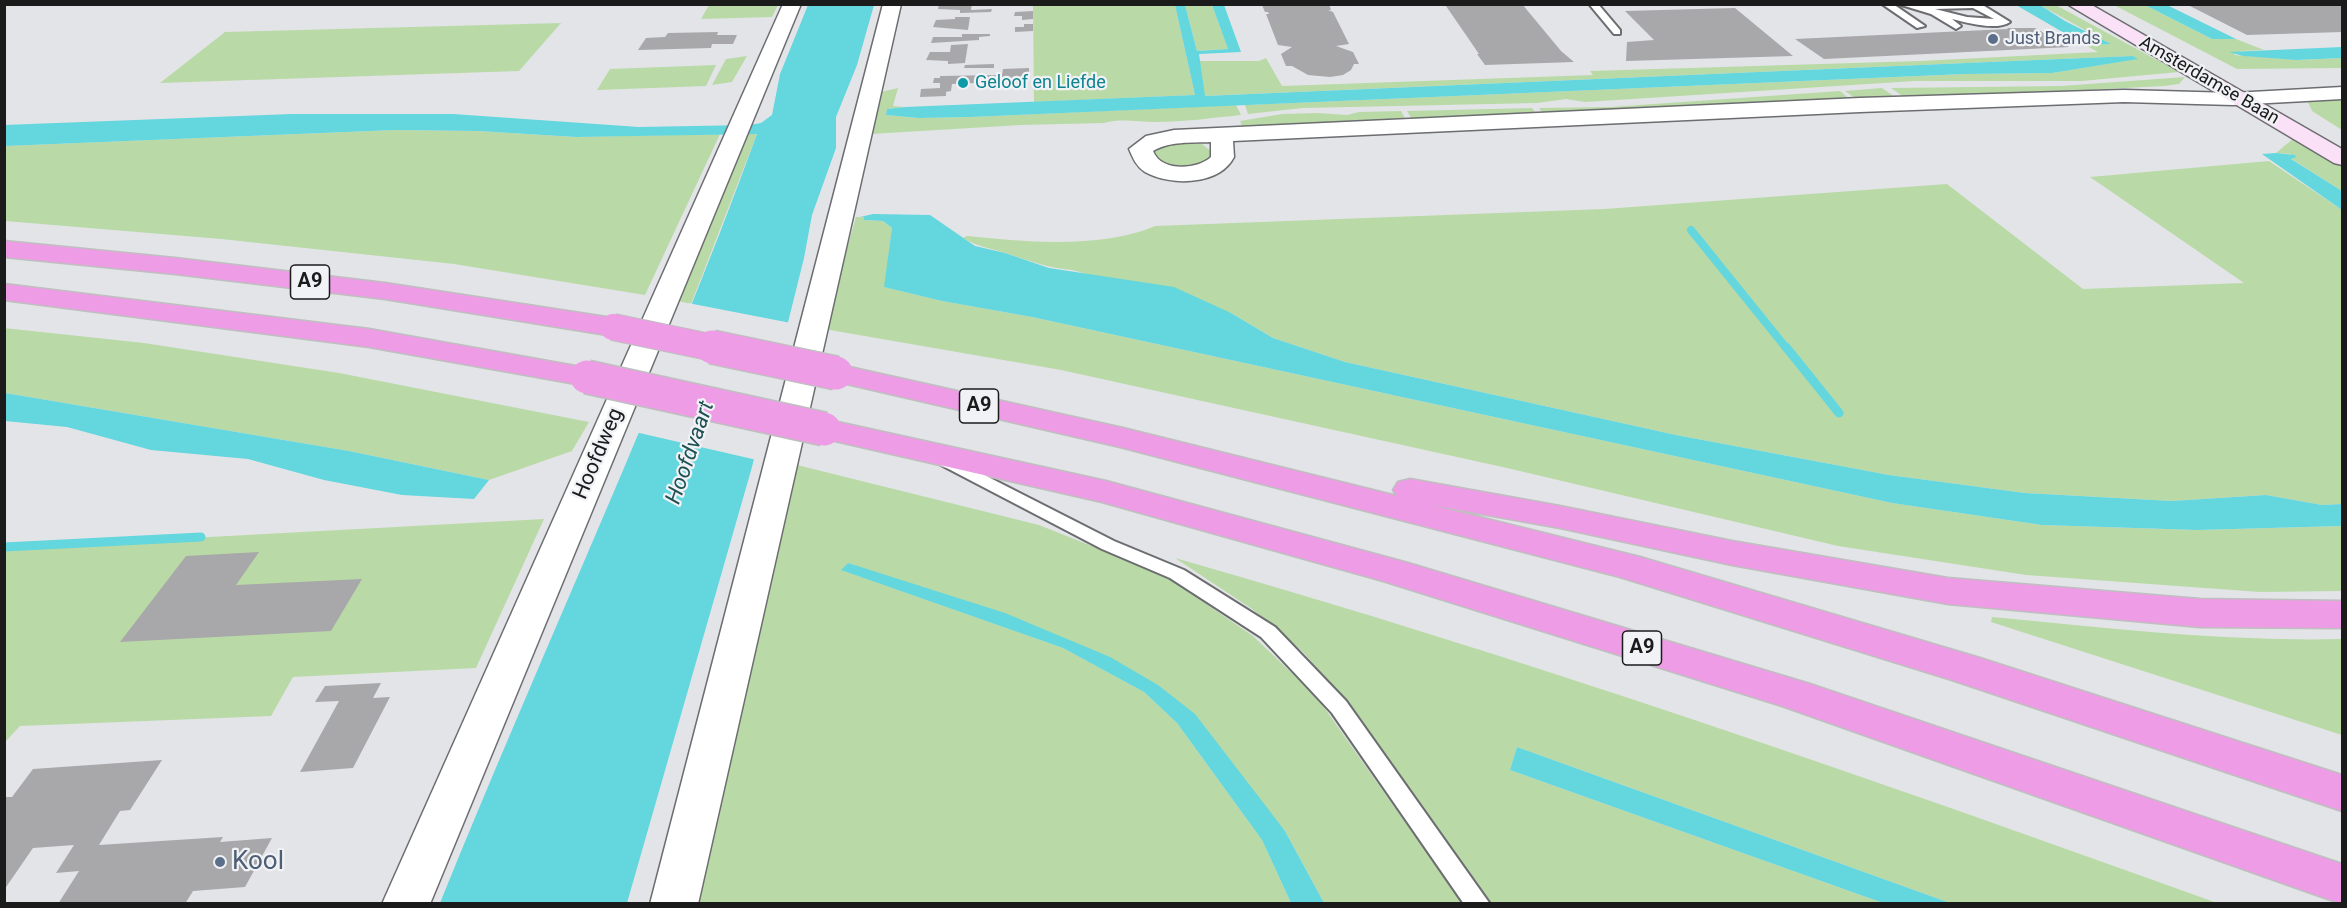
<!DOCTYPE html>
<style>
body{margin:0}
#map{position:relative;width:2347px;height:908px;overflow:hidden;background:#e3e4e8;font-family:Roboto,sans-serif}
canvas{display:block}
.frame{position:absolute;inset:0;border:6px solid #1b1b1c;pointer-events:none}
</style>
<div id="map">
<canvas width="2347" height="908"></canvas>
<div class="frame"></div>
</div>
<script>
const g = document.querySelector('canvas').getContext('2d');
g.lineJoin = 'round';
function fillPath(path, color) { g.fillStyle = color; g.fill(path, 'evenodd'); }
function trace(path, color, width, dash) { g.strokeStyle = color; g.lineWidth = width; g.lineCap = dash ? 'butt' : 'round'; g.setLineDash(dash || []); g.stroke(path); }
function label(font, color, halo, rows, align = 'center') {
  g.font = font + ' Roboto,sans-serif'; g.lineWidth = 4.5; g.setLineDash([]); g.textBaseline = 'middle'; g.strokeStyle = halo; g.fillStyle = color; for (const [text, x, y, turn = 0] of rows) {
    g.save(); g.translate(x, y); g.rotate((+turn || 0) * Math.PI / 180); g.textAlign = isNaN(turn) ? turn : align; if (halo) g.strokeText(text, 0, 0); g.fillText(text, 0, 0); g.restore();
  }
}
fillPath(new Path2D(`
 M2054,4L2179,72L2082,81H1915L1585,102L1566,99L1537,103L1303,108L1248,114L1245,105L1964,74L2052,73L2136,59L2133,56L2036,60L1204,96L1199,61H1259L1266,58L1282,86L1593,75L1590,71L1920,61L2098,52L2085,45L2110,44L2040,5Z
 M709,5V4L778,5L772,17L701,19Z
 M1033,5H1175L1195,95L1034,102Z
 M1185,5H1212L1228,49L1197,51Z
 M2114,5H2145L2212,39H2236L2264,50L2241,51L2234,55L2297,60L2342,58V68L2237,69Z
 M561,23L519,71L160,83L225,32Z
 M747,56L732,82L712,85L726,59Z
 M716,65L706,86L597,90L610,69Z
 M2185,77L2179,84L2164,86L1907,99L1891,88L2061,86Z
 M898,88L893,106L905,107L887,109L886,115L919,118L970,117L1236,105L1241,115C1212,118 1184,122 1155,122C1137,122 1122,118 1104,123L1021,125L871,134L881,92Z
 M1882,88L1898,99L1859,101L1845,91Z
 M1840,91L1853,102L1545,116L1539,108L1611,107Z
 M2342,95V130L2312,111L2307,100Z
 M1532,108L1538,116L1413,121L1407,111Z
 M1401,111L1407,122L1243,129L1240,121L1282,114L1318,113L1347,115L1359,112Z
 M395,130L478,131L576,137L720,134L645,295L454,264L221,239L5,221L4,146Z
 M746,134H757L691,304L674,300Z
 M2294,138L2342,166V191L2290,158L2291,154L2276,153Z
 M1193,142L1202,144L1212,152L1213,157C1198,173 1171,168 1155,158L1154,152L1164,144Z
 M2269,161L2342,210V504L2322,505L2266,495L2172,501L2025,493L1889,475L1676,435L1345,362L1273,338L1231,313L1072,270C1049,268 1030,261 1008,254C991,248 978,247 963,238L967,236C1024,242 1103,249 1155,226L1604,209L1947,184L2083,289L2244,283L2090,177Z
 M856,217H865V220L883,221L892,228L885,287L942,301L1032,317L1892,503L2042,525L2197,530L2342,526V591L2260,592L2026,575L1838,546L1507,468L1061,370L824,329Z
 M4,328L144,343L339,373L589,422L572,451L489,480L349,451L5,393Z
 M797,465L1039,525L1162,574L1253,636L1316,696L1462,903H1324L1285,831L1158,685L848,563L842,570L1063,648L1144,692L1177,723L1262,840L1291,903L695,904Z
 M544,519L476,668L293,677L271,716L20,726L5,742V548Z
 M1175,558C1527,658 1873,779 2217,903H1950L1517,747L1510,770L1883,903H1490L1359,717L1303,652L1252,609Z
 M1992,617C2109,628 2225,642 2342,639V735L1991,622Z`), '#b9daa6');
fillPath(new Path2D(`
 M808,5H874L857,65L836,117V148L812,215L804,258L752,467L627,903H440C544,646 662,395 757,134L576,137L478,131L395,130L5,146L4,125L292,114H453L639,127L749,125L761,123L772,115L780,74Z
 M1175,5H1185L1197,51L1228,49L1212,5H1224L1241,52L1199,54L1205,96L2036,60L2133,56L2138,59L2052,73L1964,74L970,117L919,118L886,115L887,109L905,107L1195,95Z
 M2016,5H2040L2065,21L2111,44L2085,45Z
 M2145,5H2167L2236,39H2212Z
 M2342,47V58L2296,60L2243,56L2229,52Z
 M2276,153L2295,155L2296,157L2291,159L2342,191V210L2262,154Z
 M873,214L930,215L975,246L1005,253L1049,268L1174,287L1231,313L1273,338L1345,362L1676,435L1889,475L2025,493L2172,501L2266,495L2322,505L2342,504V526L2197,530L2042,525L1892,503L1032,317L942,301L884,287L892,228L883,221L864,220V217H860Z
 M5,393L349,451L489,480L474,499L402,495L324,480L248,459L151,450L67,427L5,421Z
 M848,563L1005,613L1110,657L1158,685L1195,714L1285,831L1324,903H1291L1262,840L1177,723L1144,692L1063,648L841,570Z
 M1517,747L1950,903H1883L1510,770Z`), '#63d6de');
fillPath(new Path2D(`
 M688,303L791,323L757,460L635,432Z`), '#e3e4e8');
trace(new Path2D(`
 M1691,230L1787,349`), '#63d6de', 8);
trace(new Path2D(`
 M1786,347L1839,413
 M4,547L201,537`), '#63d6de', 9);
fillPath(new Path2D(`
 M939,4H972L971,10L992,9L991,12L960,13V10L938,9Z
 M1329,4L1331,10H1328L1333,12L1349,44L1336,46L1353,52L1359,64H1354L1351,70L1343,75L1330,77L1308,75L1292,66H1286L1281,54L1292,47L1278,45L1266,14H1269L1268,12H1265L1262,5Z
 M1522,4L1561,51L1574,62L1485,65L1477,54H1479L1446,6Z
 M2186,4H2342V32L2247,35Z
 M1735,8L1793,56L1626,61L1627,42L1654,40L1625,11Z
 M1033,11V19L1022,20V16H1014L1015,12Z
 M955,17H970L968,30L933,27L936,20L955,19Z
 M1024,24H1033V31L1015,32V27H1024Z
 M2007,28H2035L2069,47L1824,59L1795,39L2008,29Z
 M718,32L717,35H737L733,44H712L711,48L638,50L646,38L665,37L668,33Z
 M962,34H990V36L979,37V40L931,43L933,37H962Z
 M968,44L965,63L948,64V61L926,60L930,52H950L951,45Z
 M994,64V68H964L965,65Z
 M1029,68V81L952,84L951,91L946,92V96L920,97L921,89L940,88V83H933L934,78H940V76L1002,75L1003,69Z
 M259,552L236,585L362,579L331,631L120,642L186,556Z
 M381,683L373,698L390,697L353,768L300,772L339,701L315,702L325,686Z
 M162,760L130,810L120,811L99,845L223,837L220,842L272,838L245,887L193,891L185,904H58L79,871L56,873L74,845L33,848L4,890V797H12L33,769Z`), '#a8a7aa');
const service = new Path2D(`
 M1589,4H1598L1620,30V34H1614Z
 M1882,4H1893L1925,26L1917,28Z
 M1898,4H1981L2010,22C1996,31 1968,23 1952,19L1961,26L1956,29L1931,14ZM1973,8L1994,19L1967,17L1935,9Z
 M947,456L1114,541L1184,570L1275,627L1346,701L1490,904H1464L1332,713L1261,637L1170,578L1102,549L941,465L939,461L941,457Z`);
const minor = new Path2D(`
 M883,4H901L698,904H650Z
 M2342,87V99L2233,105L2124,102L1860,112L1233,141L1234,157C1219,186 1170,186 1145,172C1136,166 1133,158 1129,149L1146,136L1174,130L1860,98L2124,90L2233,93ZM1211,142V157C1197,170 1161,172 1153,151C1170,141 1191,143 1211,142Z`);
const tertiary = new Path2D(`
 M783,4H801L430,904H382Z`);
const secondary = new Path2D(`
 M2067,4H2090L2342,149V165L2334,163Z`);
const motorway = new Path2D(`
 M4,241L175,258L385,283L613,318L623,321L627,327L623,333L613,336L385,299L175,274L4,257Z
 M4,284L369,329L587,368L598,371L602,377L598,383L587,386L369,347L4,300Z
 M836,364L1123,428L1397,496L1393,490L1398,482L1410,479L1560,506L1732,541L1948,578L2200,599L2342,601V628L2200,627L1948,604L1732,565L1560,528L1431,505L1640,557L1980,658L2342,775V811L1952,680L1620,577L1120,447L825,379L821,373L825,367Z
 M824,419L1106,481L1408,563L1810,684L2342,864V904L1782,706L1383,581L1102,502L813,436L808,429L813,422Z`);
trace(service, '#6c6d70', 4);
trace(minor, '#6c6d70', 3);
trace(tertiary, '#6c6d70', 3);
trace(secondary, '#6c6d70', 3);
trace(motorway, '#bfbfbf', 3);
fillPath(service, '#fff');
fillPath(minor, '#fff');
fillPath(tertiary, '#fff');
fillPath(secondary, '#fae1f7');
fillPath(motorway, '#ed9ce5');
const motorwayBridgeFar1 = new Path2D(`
 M613,327L719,349`);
const motorwayBridge = new Path2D(`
 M712,347L836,373
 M587,377L824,429`);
trace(motorwayBridgeFar1, '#bfbfbf', 28, []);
trace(motorwayBridge, '#bfbfbf', 36, []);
trace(motorwayBridgeFar1, '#ed9ce5', 26);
trace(motorwayBridge, '#ed9ce5', 33);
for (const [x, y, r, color] of [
 [1993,39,6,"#5c6f8a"],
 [963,83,6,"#0f9aa8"],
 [220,862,6,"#5c6f8a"]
]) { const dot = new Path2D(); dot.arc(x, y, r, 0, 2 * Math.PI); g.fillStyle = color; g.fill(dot); trace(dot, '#f1f2f5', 2); }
label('18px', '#4e5e75', '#f1f2f5', [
 ["Just Brands",2005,39]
], 'left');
label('18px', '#1b1b1c', '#f1f2f5', [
 ["Amsterdamse Baan",2209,81,30]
]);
label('18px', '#0d838f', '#f1f2f5', [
 ["Geloof en Liefde",975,83]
], 'left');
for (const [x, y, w] of [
 [310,282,39],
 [979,406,39],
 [1642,648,39]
]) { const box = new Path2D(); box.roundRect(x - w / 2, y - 17, w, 34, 4.5); g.fillStyle = '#f1f2f5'; g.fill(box); trace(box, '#1b1b1c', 1.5); }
label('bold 20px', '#1b1b1c', null, [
 ["A9",310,282],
 ["A9",979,406],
 ["A9",1642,648]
]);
label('21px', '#1b1b1c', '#f1f2f5', [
 ["Hoofdweg",599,454,-67]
]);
label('italic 22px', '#1e5154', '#f1f2f5', [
 ["Hoofdvaart",691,453,-71]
]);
label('26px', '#4e5e75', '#f1f2f5', [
 ["Kool",232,862]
], 'left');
</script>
